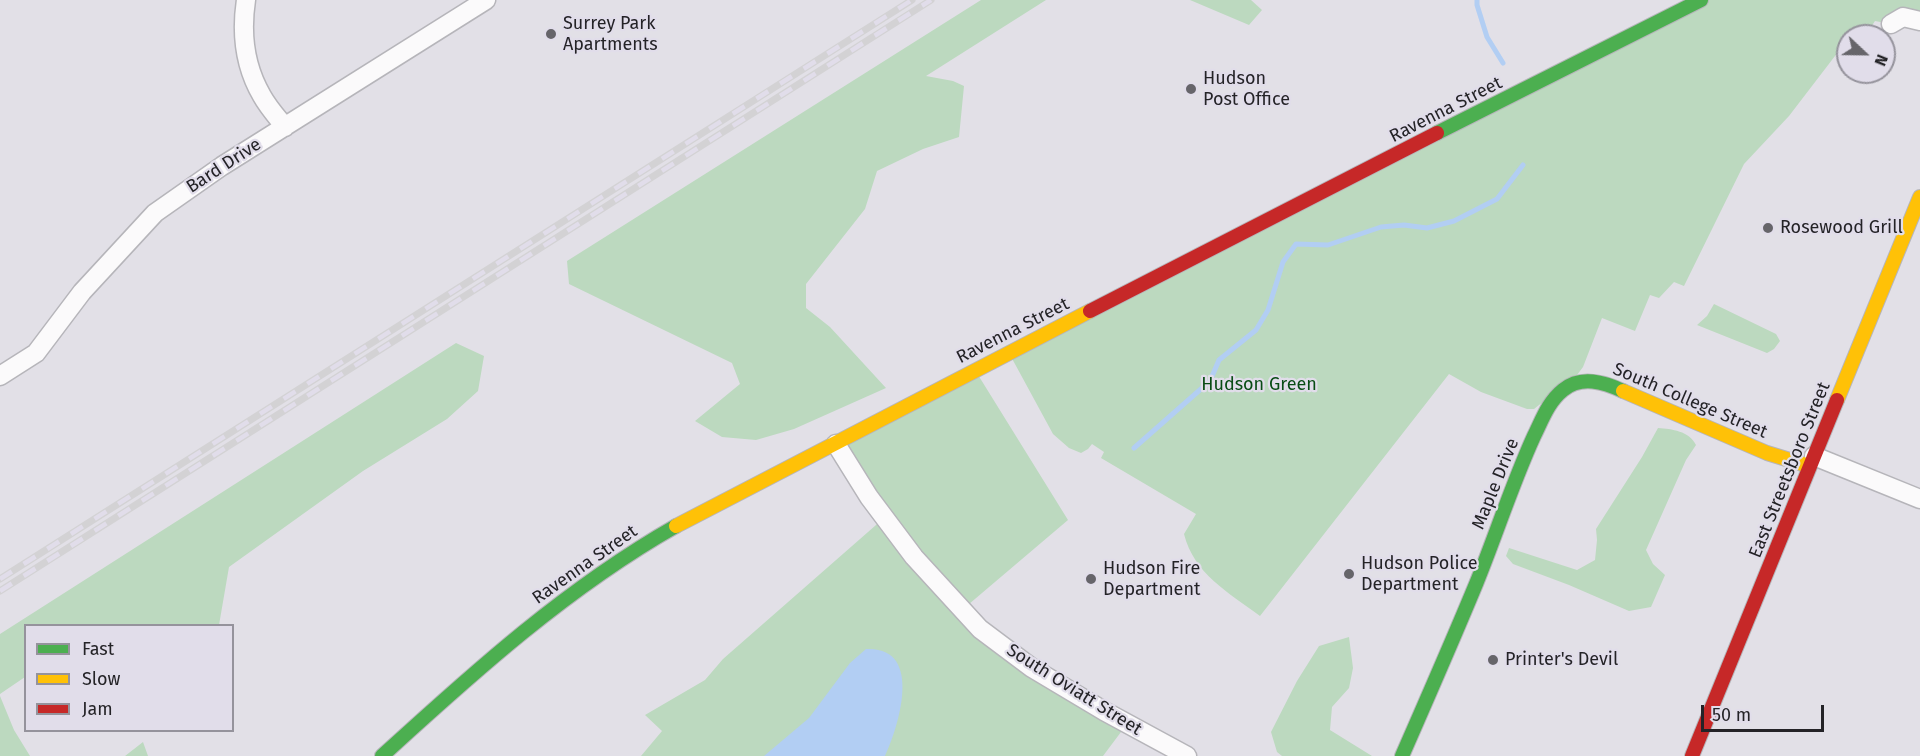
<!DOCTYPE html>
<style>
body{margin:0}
#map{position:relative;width:1920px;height:756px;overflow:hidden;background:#e2e0e7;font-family:"Fira Sans",sans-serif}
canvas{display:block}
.legend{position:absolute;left:24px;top:624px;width:210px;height:108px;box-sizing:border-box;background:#e1ddea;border:2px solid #95939c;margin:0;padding:8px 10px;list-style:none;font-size:18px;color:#242327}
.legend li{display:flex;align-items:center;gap:12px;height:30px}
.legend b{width:30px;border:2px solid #95939c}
.north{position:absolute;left:1836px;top:24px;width:60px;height:60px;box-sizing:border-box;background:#e1ddea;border:2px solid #95939c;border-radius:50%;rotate:112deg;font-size:16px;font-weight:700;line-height:24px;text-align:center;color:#242327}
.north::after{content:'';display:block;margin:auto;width:21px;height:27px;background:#66656a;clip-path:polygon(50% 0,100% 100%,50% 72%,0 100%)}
.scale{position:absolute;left:1701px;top:705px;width:123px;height:27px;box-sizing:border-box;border:3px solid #242327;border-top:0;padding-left:8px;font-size:18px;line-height:21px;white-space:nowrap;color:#242327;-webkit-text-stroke:4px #e1ddea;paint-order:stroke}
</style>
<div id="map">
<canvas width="1920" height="756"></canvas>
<ul class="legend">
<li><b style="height:8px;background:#4caf50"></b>Fast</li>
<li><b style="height:8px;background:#ffc107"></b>Slow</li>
<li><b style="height:8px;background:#c62828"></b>Jam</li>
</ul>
<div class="north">N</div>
<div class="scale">50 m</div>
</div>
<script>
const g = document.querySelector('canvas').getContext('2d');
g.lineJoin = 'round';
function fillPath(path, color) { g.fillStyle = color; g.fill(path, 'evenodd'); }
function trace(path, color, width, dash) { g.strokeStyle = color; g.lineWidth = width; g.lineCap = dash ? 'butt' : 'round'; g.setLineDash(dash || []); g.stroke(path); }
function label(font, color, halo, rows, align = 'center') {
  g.font = font + ' "Fira Sans",sans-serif'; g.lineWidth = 4.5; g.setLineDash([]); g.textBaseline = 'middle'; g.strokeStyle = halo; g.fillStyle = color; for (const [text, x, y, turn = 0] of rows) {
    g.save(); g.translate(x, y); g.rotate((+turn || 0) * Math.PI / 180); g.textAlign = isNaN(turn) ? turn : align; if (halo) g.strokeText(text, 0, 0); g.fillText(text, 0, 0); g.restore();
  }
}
fillPath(new Path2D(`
 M981,0H1046L926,76L953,81L964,86L959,137L923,149L877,171L865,209L806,284V308L830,327L886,388L794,429L756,440L722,437L695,421L740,384L732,363L569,284L567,261Z
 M1190,0H1251L1262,10L1249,25Z
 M1699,0H1920V21L1891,24L1875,21L1865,36H1848V39L1789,116L1744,164L1684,286L1674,282L1659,298L1650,295L1635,331L1602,318L1583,367L1577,375L1534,409H1527L1481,392L1449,374L1260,616C1228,592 1194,574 1184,534L1196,514L1101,458L1104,452L1092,444L1088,449L1081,453L1069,448L1053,434L1009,353Z
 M1714,304L1776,334L1780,341L1774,349L1767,353L1697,325L1707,316Z
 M456,343L484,356L478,391L447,419L363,471L229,567L219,625L26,626L25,677L0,694V634Z
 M975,370L1068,520L962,610L1127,724L1103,756H641L662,731L645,715L705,680L723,659L884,518L836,444Z
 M1658,428C1672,429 1689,431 1696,445L1686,460L1646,550L1653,564L1665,575L1651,607L1629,611L1569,585L1513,564L1506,556L1509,548L1577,570L1595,560L1597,540L1596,529L1642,457Z
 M1349,637L1353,668L1349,688L1332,707L1330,730L1372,756H1282L1277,752L1271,732L1297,681L1319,646Z
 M0,696L14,730L30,756H0Z
 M143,742L148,756H125Z`), '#bcd9bf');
fillPath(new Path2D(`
 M866,649C924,646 899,726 885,756H764L809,718L850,663Z`), '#b2cef3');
trace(new Path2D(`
 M1477,0V5L1487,37L1503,63
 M1134,448L1210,381L1219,360L1256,330L1268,310L1283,262L1296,244L1328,245L1381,227L1404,225L1427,228L1454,221L1497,199L1523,165`), '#b2cef3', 5);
const street = new Path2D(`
 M246,0C241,33 245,67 262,96C268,107 277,117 285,127
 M1891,24L1903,17L1920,21
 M0,376L36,353L82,292L155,213L222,166L486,0
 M836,444L869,497L914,557L980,629L1032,668L1104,711L1187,756
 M1814,456L1920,499`);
const fast = new Path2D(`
 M1437,133L1701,0
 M382,756C475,671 567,588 676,526
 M1402,756C1427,699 1452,642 1476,584C1496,535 1512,484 1534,436C1542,420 1548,402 1563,390C1581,375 1604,382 1623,391`);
const slow = new Path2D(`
 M1623,391L1767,453L1809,466
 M1837,400L1920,197
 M676,526L1090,311`);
const jam = new Path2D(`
 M1090,311L1437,133
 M1692,756L1837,400`);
trace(street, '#b6b5ba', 21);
trace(fast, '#b6b5ba', 16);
trace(slow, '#b6b5ba', 16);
trace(jam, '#b6b5ba', 16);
trace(street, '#fbfafb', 18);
trace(fast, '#4caf50', 14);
trace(slow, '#ffc107', 14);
trace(jam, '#c62828', 14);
const rail = new Path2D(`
 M0,579L912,0
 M0,591L931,0`);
trace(rail, '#d3d2d4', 7);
trace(rail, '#e1ddea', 4.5, [14]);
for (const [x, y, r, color] of [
 [551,34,6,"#66656a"],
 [1191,89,6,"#66656a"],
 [1768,228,6,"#66656a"],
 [1349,574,6,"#66656a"],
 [1091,579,6,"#66656a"],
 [1493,660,6,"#66656a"]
]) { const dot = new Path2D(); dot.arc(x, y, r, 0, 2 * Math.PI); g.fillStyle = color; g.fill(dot); trace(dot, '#e1ddea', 2); }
label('18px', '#242327', '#e1ddea', [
 ["Surrey Park",563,24],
 ["Apartments",563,45],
 ["Hudson",1203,79],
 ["Post Office",1203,100],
 ["Rosewood Grill",1780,228],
 ["Hudson Police",1361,564],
 ["Department",1361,585],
 ["Hudson Fire",1103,569],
 ["Department",1103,590],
 ["Printer's Devil",1505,660]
], 'left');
label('18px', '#242327', '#e1ddea', [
 ["Ravenna Street",1446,110,-27],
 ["Bard Drive",224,166,-33],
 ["Ravenna Street",1013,331,-27],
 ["South College Street",1690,401,23],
 ["East Streetsboro Street",1790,470,-68],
 ["Maple Drive",1496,484,-68],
 ["Ravenna Street",585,565,-35],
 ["South Oviatt Street",1074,690,32]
]);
label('18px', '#084c14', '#e1ddea', [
 ["Hudson Green",1259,385]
]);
</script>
